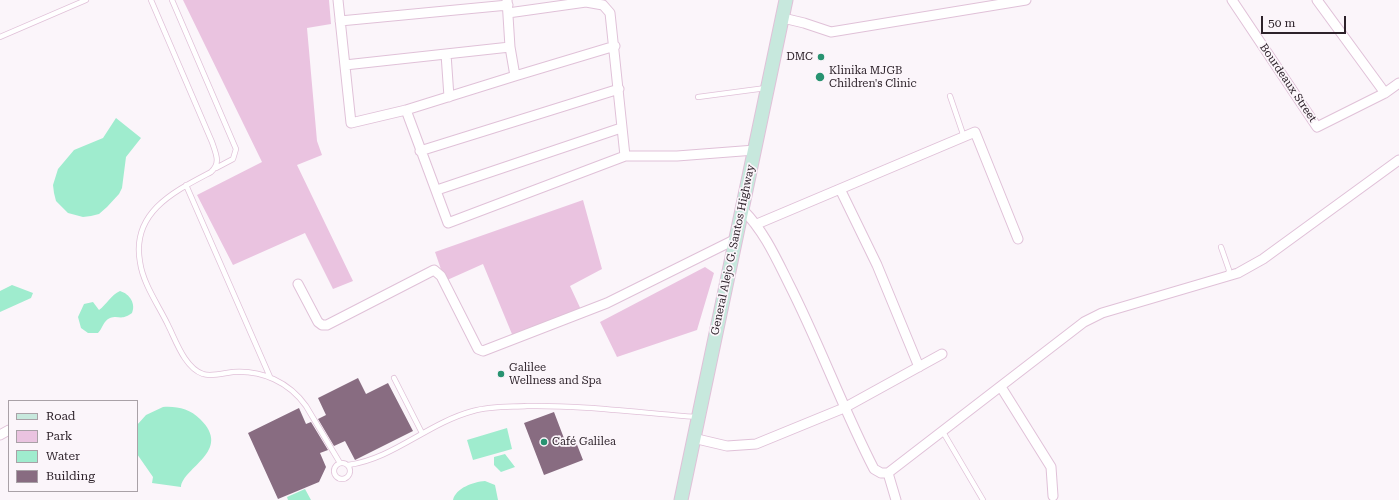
<!DOCTYPE html>
<meta charset="utf-8">
<style>
body{margin:0}
#map{position:relative;width:1399px;height:500px;overflow:hidden;background:#fbf5fa;font-family:"Roboto Serif",serif}
canvas{display:block}
.legend{position:absolute;left:8px;top:400px;width:130px;height:92px;box-sizing:border-box;background:#fbf5fa;border:1px solid #a9a1a7;margin:0;padding:5px 7px;list-style:none;font-size:12px;color:#2d222a}
.legend li{display:flex;align-items:center;gap:8px;height:20px}
.legend b{width:20px;border:1px solid #a9a1a7}
.scale{position:absolute;left:1261px;top:16px;width:85px;height:18px;box-sizing:border-box;border:2px solid #2d222a;border-top:0;padding-left:5px;font-size:12px;line-height:14px;white-space:nowrap;color:#2d222a;-webkit-text-stroke:3px #fbf5fa;paint-order:stroke}
</style>
<div id="map">
<canvas width="1399" height="500"></canvas>
<ul class="legend">
<li><b style="height:5px;background:#c7e8dd"></b>Road</li>
<li><b style="height:11px;background:#eac3e0"></b>Park</li>
<li><b style="height:11px;background:#9fecce"></b>Water</li>
<li><b style="height:11px;background:#886c81"></b>Building</li>
</ul>
<div class="scale">50 m</div>
</div>
<script>
const g = document.querySelector('canvas').getContext('2d');
g.lineJoin = 'round';
function fillPath(path, color) { g.fillStyle = color; g.fill(path, 'evenodd'); }
function trace(path, color, width, dash) { g.strokeStyle = color; g.lineWidth = width; g.lineCap = dash ? 'butt' : 'round'; g.setLineDash(dash || []); g.stroke(path); }
function label(font, color, halo, rows, align = 'center') {
  g.font = font + ' "Roboto Serif",serif'; g.lineWidth = 3.5; g.setLineDash([]); g.textBaseline = 'middle'; g.strokeStyle = halo; g.fillStyle = color; for (const [text, x, y, turn = 0] of rows) {
    g.save(); g.translate(x, y); g.rotate((+turn || 0) * Math.PI / 180); g.textAlign = isNaN(turn) ? turn : align; if (halo) g.strokeText(text, 0, 0); g.fillText(text, 0, 0); g.restore();
  }
}
fillPath(new Path2D(`
 M183,0H329L331,24L307,28L317,141L322,155L297,165L353,281L333,289L305,233L233,265L197,195L262,162Z
 M583,200L602,269L570,286L583,314L514,339L483,264L445,281L435,252Z
 M705,267L714,273L697,330L617,357L600,322Z`), '#eac3e0');
fillPath(new Path2D(`
 M116,118L141,138L126,157L122,188L119,194L107,207L99,214L91,216L83,217L68,213L56,201L54,193L53,185L58,169L74,150L103,138Z
 M12,285L33,293L31,298L0,312V291Z
 M120,291C130,294 136,304 132,313C121,321 119,315 110,318C103,321 103,328 98,333H88L81,328L78,317L84,304L93,302L99,310C107,304 111,295 120,291Z
 M163,407C177,406 190,409 200,419C233,451 183,467 181,487L152,483L153,477L137,454V425L146,415Z
 M507,428L512,449L473,460L467,440Z
 M505,454L515,467L501,472L494,465V457Z
 M485,481L495,485L498,500H453C456,488 473,482 485,481Z
 M305,489L311,500H288L287,497Z`), '#9fecce');
fillPath(new Path2D(`
 M358,378L366,394L388,383L413,431L355,460L345,441L334,446L318,419L326,415L318,398Z
 M299,408L306,424L311,422L328,450L320,453L326,467L319,482L278,499L248,433Z
 M554,412L565,441L574,437L583,460L544,475L524,423Z`), '#886c81');
const service = new Path2D(`
 M151,0L212,142C216,154 221,163 211,172C175,191 131,212 140,262C143,284 159,306 168,325C176,341 185,368 203,374C211,377 224,373 233,372C262,370 289,382 306,406L340,463
 M172,0L236,149L233,159L216,168
 M0,37L86,0
 M950,96L964,137
 M698,97L766,88
 M186,185L270,377
 M1221,247L1229,270L1228,276
 M394,378L422,433
 M943,432L983,500
 M334 471a8 8 0 1 1 16 0a8 8 0 1 1-16 0Z
 M348,465C393,459 428,423 473,411C490,406 509,407 527,406C584,405 641,413 697,417`);
const minor = new Path2D(`
 M338,0L351,123L406,110L515,76L510,47L507,0
 M1232,0L1317,127L1385,93L1399,83
 M1317,0L1385,93
 M508,13L586,2L603,5L610,13L625,156
 M783,18L804,23L831,32L1026,0
 M340,21L508,5
 M446,54L449,97
 M345,65L510,47
 M515,76L615,46
 M406,110L448,223L625,156H677L755,150
 M420,151L619,89
 M840,189L877,265L919,367
 M437,190L621,128
 M743,210C764,231 776,258 789,284C820,345 843,409 874,469L881,473H888L1084,322L1102,313L1238,273L1263,259L1399,160
 M757,224L975,132L1018,239
 M298,284L318,322L322,325H327L434,270L441,276L478,349L483,351L607,303L736,239
 M1001,387L1051,467L1053,496
 M0,435L9,430
 M693,438L727,446L756,444L844,408L942,354
 M888,473L896,500`);
const secondary = new Path2D(`
 M681,500L786,0`);
trace(service, '#e0c1d8', 6);
trace(minor, '#e0c1d8', 11);
trace(secondary, '#e0c1d8', 15);
trace(service, '#fff', 4.5);
trace(minor, '#fff', 9);
trace(secondary, '#c7e8dd', 13);
for (const [x, y, r, color] of [
 [821,57,4,"#289371"],
 [820,77,5,"#289371"],
 [501,374,4,"#289371"],
 [544,442,4,"#289371"]
]) { const dot = new Path2D(); dot.arc(x, y, r, 0, 2 * Math.PI); g.fillStyle = color; g.fill(dot); trace(dot, '#fbf5fa', 1.5); }
label('11px', '#2d222a', '#fbf5fa', [
 ["DMC",813,57,"right"],
 ["Klinika MJGB",829,71],
 ["Children's Clinic",829,84],
 ["Galilee",509,368],
 ["Wellness and Spa",509,381],
 ["Café Galilea",552,442]
], 'left');
label('11px', '#2d222a', '#fbf5fa', [
 ["Bourdeaux Street",1288,83,56],
 ["General Alejo G. Santos Highway",733,250,-78]
]);
</script>
